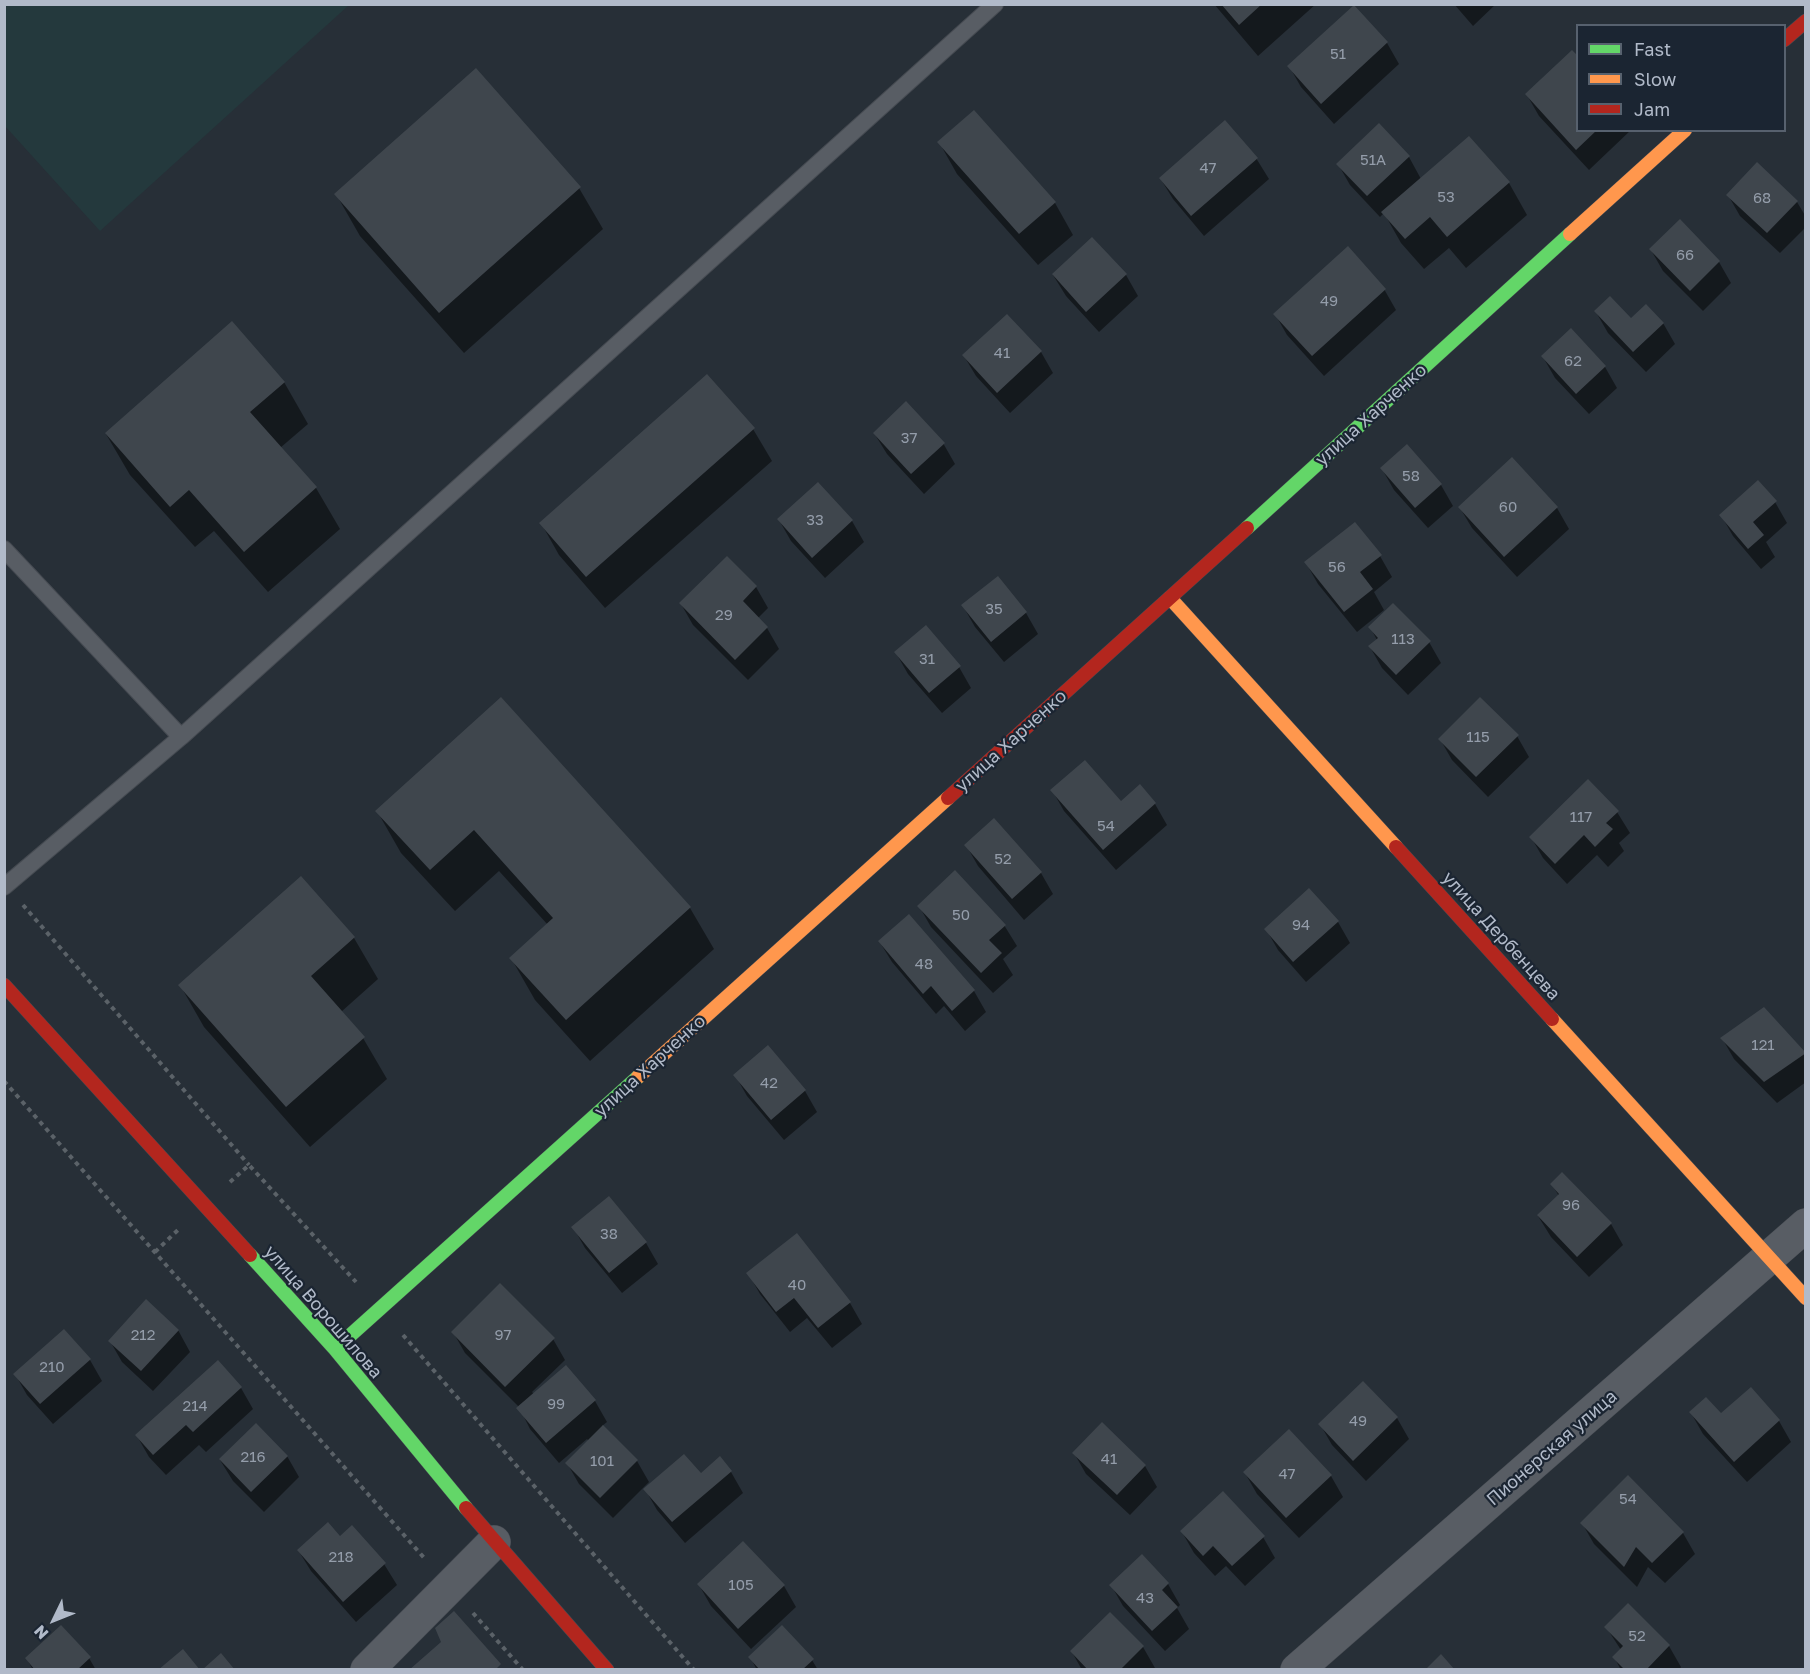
<!DOCTYPE html>
<meta charset="utf-8">
<style>
body{margin:0}
#map{position:relative;width:1810px;height:1674px;overflow:hidden;background:#272f37;font-family:"Golos Text",sans-serif}
canvas{display:block}
.frame{position:absolute;inset:0;border:6px solid #b1bac9;pointer-events:none}
.legend{position:absolute;left:1576px;top:24px;width:210px;height:108px;box-sizing:border-box;background:#1b2532;border:2px solid #57616e;margin:0;padding:8px 10px;list-style:none;font-size:18px;color:#b1bac9}
.legend li{display:flex;align-items:center;gap:12px;height:30px}
.legend b{width:30px;border:2px solid #57616e}
.north{position:absolute;left:24px;top:1590px;width:60px;height:60px;-webkit-text-stroke:4px #1b2532;paint-order:stroke;rotate:227deg;font-size:16px;font-weight:700;line-height:24px;text-align:center;color:#b1bac9}
.north::after{content:'';display:block;margin:auto;width:21px;height:27px;background:#b1bac9;clip-path:polygon(50% 0,100% 100%,50% 72%,0 100%)}
</style>
<div id="map">
<canvas width="1810" height="1674"></canvas>
<div class="frame"></div>
<ul class="legend">
<li><b style="height:8px;background:#63d668"></b>Fast</li>
<li><b style="height:8px;background:#ff974d"></b>Slow</li>
<li><b style="height:8px;background:#b3261e"></b>Jam</li>
</ul>
<div class="north">N</div>
</div>
<script>
const g = document.querySelector('canvas').getContext('2d');
g.lineJoin = 'round';
function fillPath(path, color) { g.fillStyle = color; g.fill(path, 'evenodd'); }
function trace(path, color, width, dash) { g.strokeStyle = color; g.lineWidth = width; g.lineCap = dash ? 'butt' : 'round'; g.setLineDash(dash || []); g.stroke(path); }
function label(font, color, halo, rows, align = 'center') {
  g.font = font + ' "Golos Text",sans-serif'; g.lineWidth = 4.5; g.setLineDash([]); g.textBaseline = 'middle'; g.strokeStyle = halo; g.fillStyle = color; for (const [text, x, y, turn = 0] of rows) {
    g.save(); g.translate(x, y); g.rotate((+turn || 0) * Math.PI / 180); g.textAlign = isNaN(turn) ? turn : align; if (halo) g.strokeText(text, 0, 0); g.fillText(text, 0, 0); g.restore();
  }
}
fillPath(new Path2D(`
 M5,4H349V5L100,231L5,126Z`), '#24393d');
fillPath(new Path2D(`
 M1214,4H1316L1258,56Z
 M1454,4H1496L1473,26Z
 M1354,7L1387,43L1399,64L1334,124L1301,87L1289,66Z
 M1527,95L1578,130H1631L1589,170L1539,116Z
 M974,112L1055,203L1073,235L1038,265L957,174L939,142Z
 M1468,138L1509,183L1527,215L1466,268L1449,248L1424,269L1401,243L1384,213L1380,217L1350,185L1338,164L1409,157L1421,179Z
 M1256,158L1269,179L1204,236L1173,199L1160,178Z
 M1757,164L1797,202L1806,217V227L1780,253L1740,216L1728,195Z
 M579,188L603,229L464,353L360,236L336,194Z
 M1680,222L1719,262L1731,283L1703,311L1663,271L1651,250Z
 M1092,239L1126,275L1138,296L1099,332L1066,296L1053,275Z
 M1384,289L1396,310L1324,376L1287,335L1275,314Z
 M1596,312L1631,320L1663,323L1675,344L1646,372L1608,333Z
 M1041,352L1053,373L1010,413L976,376L964,356Z
 M1543,357L1605,367L1617,388L1589,414L1555,378Z
 M284,382L308,424L280,448L316,488L340,529L268,592L214,531L195,547L130,475L106,434Z
 M753,429L772,461L605,608L559,555L541,523Z
 M874,433L943,443L955,464L924,494L887,454Z
 M1407,446L1441,485L1453,506L1428,528L1394,490L1382,469Z
 M818,484L852,521L864,542L825,578L791,541L779,520Z
 M1775,502L1787,523L1766,542L1775,557L1761,569L1733,536L1721,515Z
 M1460,508H1557L1569,529L1517,577L1472,528Z
 M1380,556L1392,577L1374,592L1384,610L1357,632L1318,584L1306,563Z
 M727,559L756,587L768,608L758,618L767,628L779,649L748,680L693,625L681,604Z
 M963,606L1026,613L1038,634L1004,662L975,627Z
 M1370,627L1429,642L1441,663L1408,695L1382,668L1370,647L1377,640Z
 M896,653L959,667L971,688L942,713L908,674Z
 M501,699L690,908L714,949L590,1061L535,1000L511,958L548,925L499,871L455,911L401,853L377,811Z
 M1517,736L1529,757L1488,797L1452,760L1440,739Z
 M1139,787L1155,804L1167,825L1116,870L1064,811L1052,790L1121,803Z
 M1617,812L1630,833L1619,843L1624,851L1608,867L1597,855L1567,884L1543,858L1531,837Z
 M994,820L1041,873L1053,894L1024,920L978,866L966,845Z
 M300,878L354,938L378,979L341,1012L363,1038L387,1079L310,1147L204,1027L180,985Z
 M1309,890L1338,922L1350,943L1306,982L1278,950L1266,929Z
 M919,906L1004,925L1017,946L1003,959L1013,975L993,993L931,927Z
 M909,916L974,991L986,1012L965,1031L944,1006L936,1014L892,962L879,941Z
 M1764,1009L1806,1054V1082L1777,1103L1734,1059L1722,1038Z
 M735,1075L805,1091L817,1112L784,1140L747,1096Z
 M1552,1185L1611,1224L1623,1245L1589,1277L1551,1237L1538,1216L1559,1196Z
 M573,1227L646,1243L658,1264L622,1293L585,1248Z
 M796,1235L850,1303L862,1324L832,1348L807,1318L790,1332L760,1294L748,1273Z
 M178,1330L190,1352L153,1391L122,1362L110,1341Z
 M64,1331L90,1360L102,1381L53,1424L27,1395L15,1374Z
 M453,1332L553,1339L565,1360L532,1392L534,1394L566,1367L595,1401L607,1422L602,1426L637,1461L649,1482L613,1518L579,1484L567,1463L589,1441L587,1439L559,1463L530,1429L519,1407L465,1353Z
 M1363,1383L1397,1418L1409,1439L1366,1481L1332,1445L1320,1424Z
 M241,1388L253,1409L206,1452L199,1445L166,1475L149,1457L137,1436Z
 M1750,1389L1779,1421L1791,1442L1747,1482L1703,1434L1691,1413L1721,1416Z
 M1074,1453L1145,1466L1157,1487L1130,1515L1086,1474Z
 M287,1456L299,1477L264,1512L233,1481L220,1460Z
 M720,1459L731,1472L743,1493L685,1543L657,1510L645,1489L700,1475Z
 M1245,1473L1331,1476L1343,1497L1299,1538L1257,1494Z
 M1582,1523L1683,1533L1695,1554L1665,1583L1648,1567L1637,1587L1594,1544Z
 M1182,1532L1263,1537L1275,1558L1245,1586L1226,1566L1215,1576L1194,1553Z
 M340,1538L384,1564L397,1585L356,1622L311,1571L298,1550Z
 M1168,1584L1180,1605L1177,1608L1189,1629L1165,1651L1123,1606L1111,1585Z
 M699,1585L784,1586L796,1607L751,1649L711,1606Z
 M1628,1606L1669,1646L1681,1667L1679,1670H1621L1614,1657L1621,1650L1606,1627Z
 M1143,1647L1155,1668L1153,1670H1082L1072,1652Z
 M750,1657L812,1660L818,1670H757Z
 M89,1658L96,1670H33L27,1659Z`), '#0007');
fillPath(new Path2D(`
 M1221,4H1262L1239,25Z
 M1354,5L1388,42L1321,104L1287,66Z
 M1572,50L1578,56V130H1597L1576,150L1525,94Z
 M476,68L581,187L439,313L334,194Z
 M974,110L1056,202L1019,234L937,142Z
 M1225,120L1258,158L1191,216L1159,178Z
 M1379,123L1410,156L1367,196L1336,164Z
 M1469,136L1510,182L1447,237L1430,217L1405,239L1381,212Z
 M1757,162L1798,201L1767,233L1726,195Z
 M1680,219L1720,261L1690,291L1649,249Z
 M1092,237L1127,274L1086,312L1052,274Z
 M1348,246L1386,289L1312,356L1273,314Z
 M1610,296L1631,318L1646,304L1664,323L1633,352L1594,311Z
 M1007,314L1042,351L997,393L962,355Z
 M232,321L285,382L250,412L317,487L244,552L189,490L170,507L105,433Z
 M1571,328L1606,366L1576,394L1541,356Z
 M707,374L755,428L586,577L539,523Z
 M906,401L945,443L911,474L873,433Z
 M1407,444L1442,484L1415,508L1380,468Z
 M1512,457L1558,507L1504,557L1458,507Z
 M1758,480L1777,501L1753,522L1764,535L1748,549L1719,515Z
 M818,482L853,520L812,558L777,519Z
 M1355,522L1382,555L1360,572L1373,589L1344,612L1304,562Z
 M727,556L757,586L743,601L768,627L735,660L679,603Z
 M998,576L1027,612L991,642L961,605Z
 M1393,603L1431,641L1396,675L1368,646L1378,638L1368,627Z
 M926,625L961,666L929,693L894,652Z
 M501,697L691,907L566,1020L509,958L553,918L474,830L430,870L375,811Z
 M1480,697L1519,735L1476,777L1438,739Z
 M1085,760L1121,801L1140,784L1156,803L1103,850L1050,790Z
 M1588,779L1619,811L1606,823L1613,829L1595,847L1584,835L1555,864L1529,837Z
 M994,818L1042,872L1012,899L964,845Z
 M955,870L1006,925L989,940L1002,953L981,973L917,906Z
 M301,876L355,937L311,976L365,1037L286,1107L178,985Z
 M1309,888L1339,921L1293,962L1264,929Z
 M909,914L975,990L952,1011L931,986L923,994L878,941Z
 M1764,1007L1806,1053L1764,1082L1720,1038Z
 M768,1045L806,1090L771,1120L733,1075Z
 M1562,1172L1612,1223L1577,1257L1537,1215L1559,1194L1550,1184Z
 M609,1196L647,1242L609,1273L571,1227Z
 M797,1233L851,1302L818,1328L794,1298L776,1312L746,1273Z
 M500,1283L555,1338L505,1387L451,1332Z
 M146,1299L179,1330L141,1371L108,1341Z
 M64,1329L91,1359L40,1404L13,1374Z
 M218,1360L242,1387L193,1432L186,1425L153,1455L135,1435Z
 M566,1365L596,1400L546,1443L516,1408Z
 M1363,1381L1398,1417L1353,1461L1318,1424Z
 M1751,1387L1780,1420L1734,1462L1689,1412L1706,1397L1721,1413Z
 M1102,1422L1146,1465L1117,1495L1072,1453Z
 M256,1423L288,1456L251,1492L219,1459Z
 M603,1425L638,1460L600,1498L565,1463Z
 M1289,1429L1332,1475L1286,1518L1243,1472Z
 M684,1454L701,1473L720,1456L732,1471L672,1522L643,1489Z
 M1628,1475L1684,1532L1652,1563L1636,1547L1624,1567L1580,1523Z
 M1223,1491L1265,1536L1232,1566L1213,1546L1203,1556L1180,1531Z
 M328,1522L340,1536L352,1525L386,1563L343,1602L297,1550Z
 M743,1541L785,1585L738,1629L697,1584Z
 M1142,1554L1169,1583L1162,1590L1178,1607L1152,1631L1109,1585Z
 M1628,1603L1670,1645L1646,1670H1625L1612,1657L1623,1646L1604,1627Z
 M454,1611L501,1664L495,1670H409L441,1642L435,1628Z
 M1110,1612L1144,1646L1120,1670H1088L1070,1651Z
 M61,1625L91,1657L77,1670H35L25,1658Z
 M782,1625L814,1659L802,1670H760L748,1657Z
 M183,1649L200,1670H158Z
 M221,1653L235,1670H202Z
 M1441,1654L1455,1670H1425Z`), '#3f464d');
const lane = new Path2D(`
 M4,549L181,737
 M4,887L181,737L995,4`);
const street = new Path2D(`
 M367,1670L494,1542
 M1297,1670L1806,1225`);
const fast = new Path2D(`
 M1247,528L1570,234
 M250,1255L335,1349L466,1508
 M335,1349L638,1077`);
const slow = new Path2D(`
 M1570,234L1685,130
 M1170,598L1396,847
 M1552,1019L1806,1298
 M638,1077L948,798`);
const jam = new Path2D(`
 M1784,40L1806,21
 M948,798L1247,528
 M1396,847L1552,1019
 M4,985L250,1255
 M466,1508L607,1670`);
trace(lane, '#464b52', 18);
trace(street, '#464b52', 34);
trace(fast, '#464b52', 15);
trace(slow, '#464b52', 15);
trace(jam, '#464b52', 15);
trace(new Path2D(`
 M23,905L249,1165
 M4,1081L426,1560
 M230,1182L249,1165L356,1282
 M155,1252L180,1228
 M403,1335L694,1670
 M473,1613L523,1670`), '#5b6268', 4, [4.5, 4.5]);
trace(lane, '#585d64', 16);
trace(street, '#585d64', 33);
trace(fast, '#63d668', 14);
trace(slow, '#ff974d', 14);
trace(jam, '#b3261e', 14);
label('15px', '#949daa', null, [
 ["51",1338,54],
 ["51А",1373,160],
 ["47",1208,168],
 ["53",1446,197],
 ["68",1762,198],
 ["66",1685,255],
 ["49",1329,301],
 ["41",1002,353],
 ["62",1573,361],
 ["37",909,438],
 ["58",1411,476],
 ["60",1508,507],
 ["33",815,520],
 ["56",1337,567],
 ["35",994,609],
 ["29",724,615],
 ["113",1403,639],
 ["31",927,659],
 ["115",1478,737],
 ["117",1581,817],
 ["54",1106,826],
 ["52",1003,859],
 ["50",961,915],
 ["94",1301,925],
 ["48",924,964],
 ["121",1763,1045],
 ["42",769,1083],
 ["96",1571,1205],
 ["38",609,1234],
 ["40",797,1285],
 ["212",143,1335],
 ["97",503,1335],
 ["210",52,1367],
 ["99",556,1404],
 ["214",195,1406],
 ["49",1358,1421],
 ["216",253,1457],
 ["41",1109,1459],
 ["101",602,1461],
 ["47",1287,1474],
 ["54",1628,1499],
 ["218",341,1557],
 ["105",741,1585],
 ["43",1145,1598],
 ["52",1637,1636]
]);
label('18px', '#b1bac9', '#1b2532', [
 ["улица Харченко",1371,415,-42],
 ["улица Харченко",1011,741,-42],
 ["улица Дербенцева",1501,936,48],
 ["улица Харченко",650,1066,-42],
 ["улица Ворошилова",323,1312,49],
 ["Пионерская улица",1552,1448,-41]
]);
</script>
